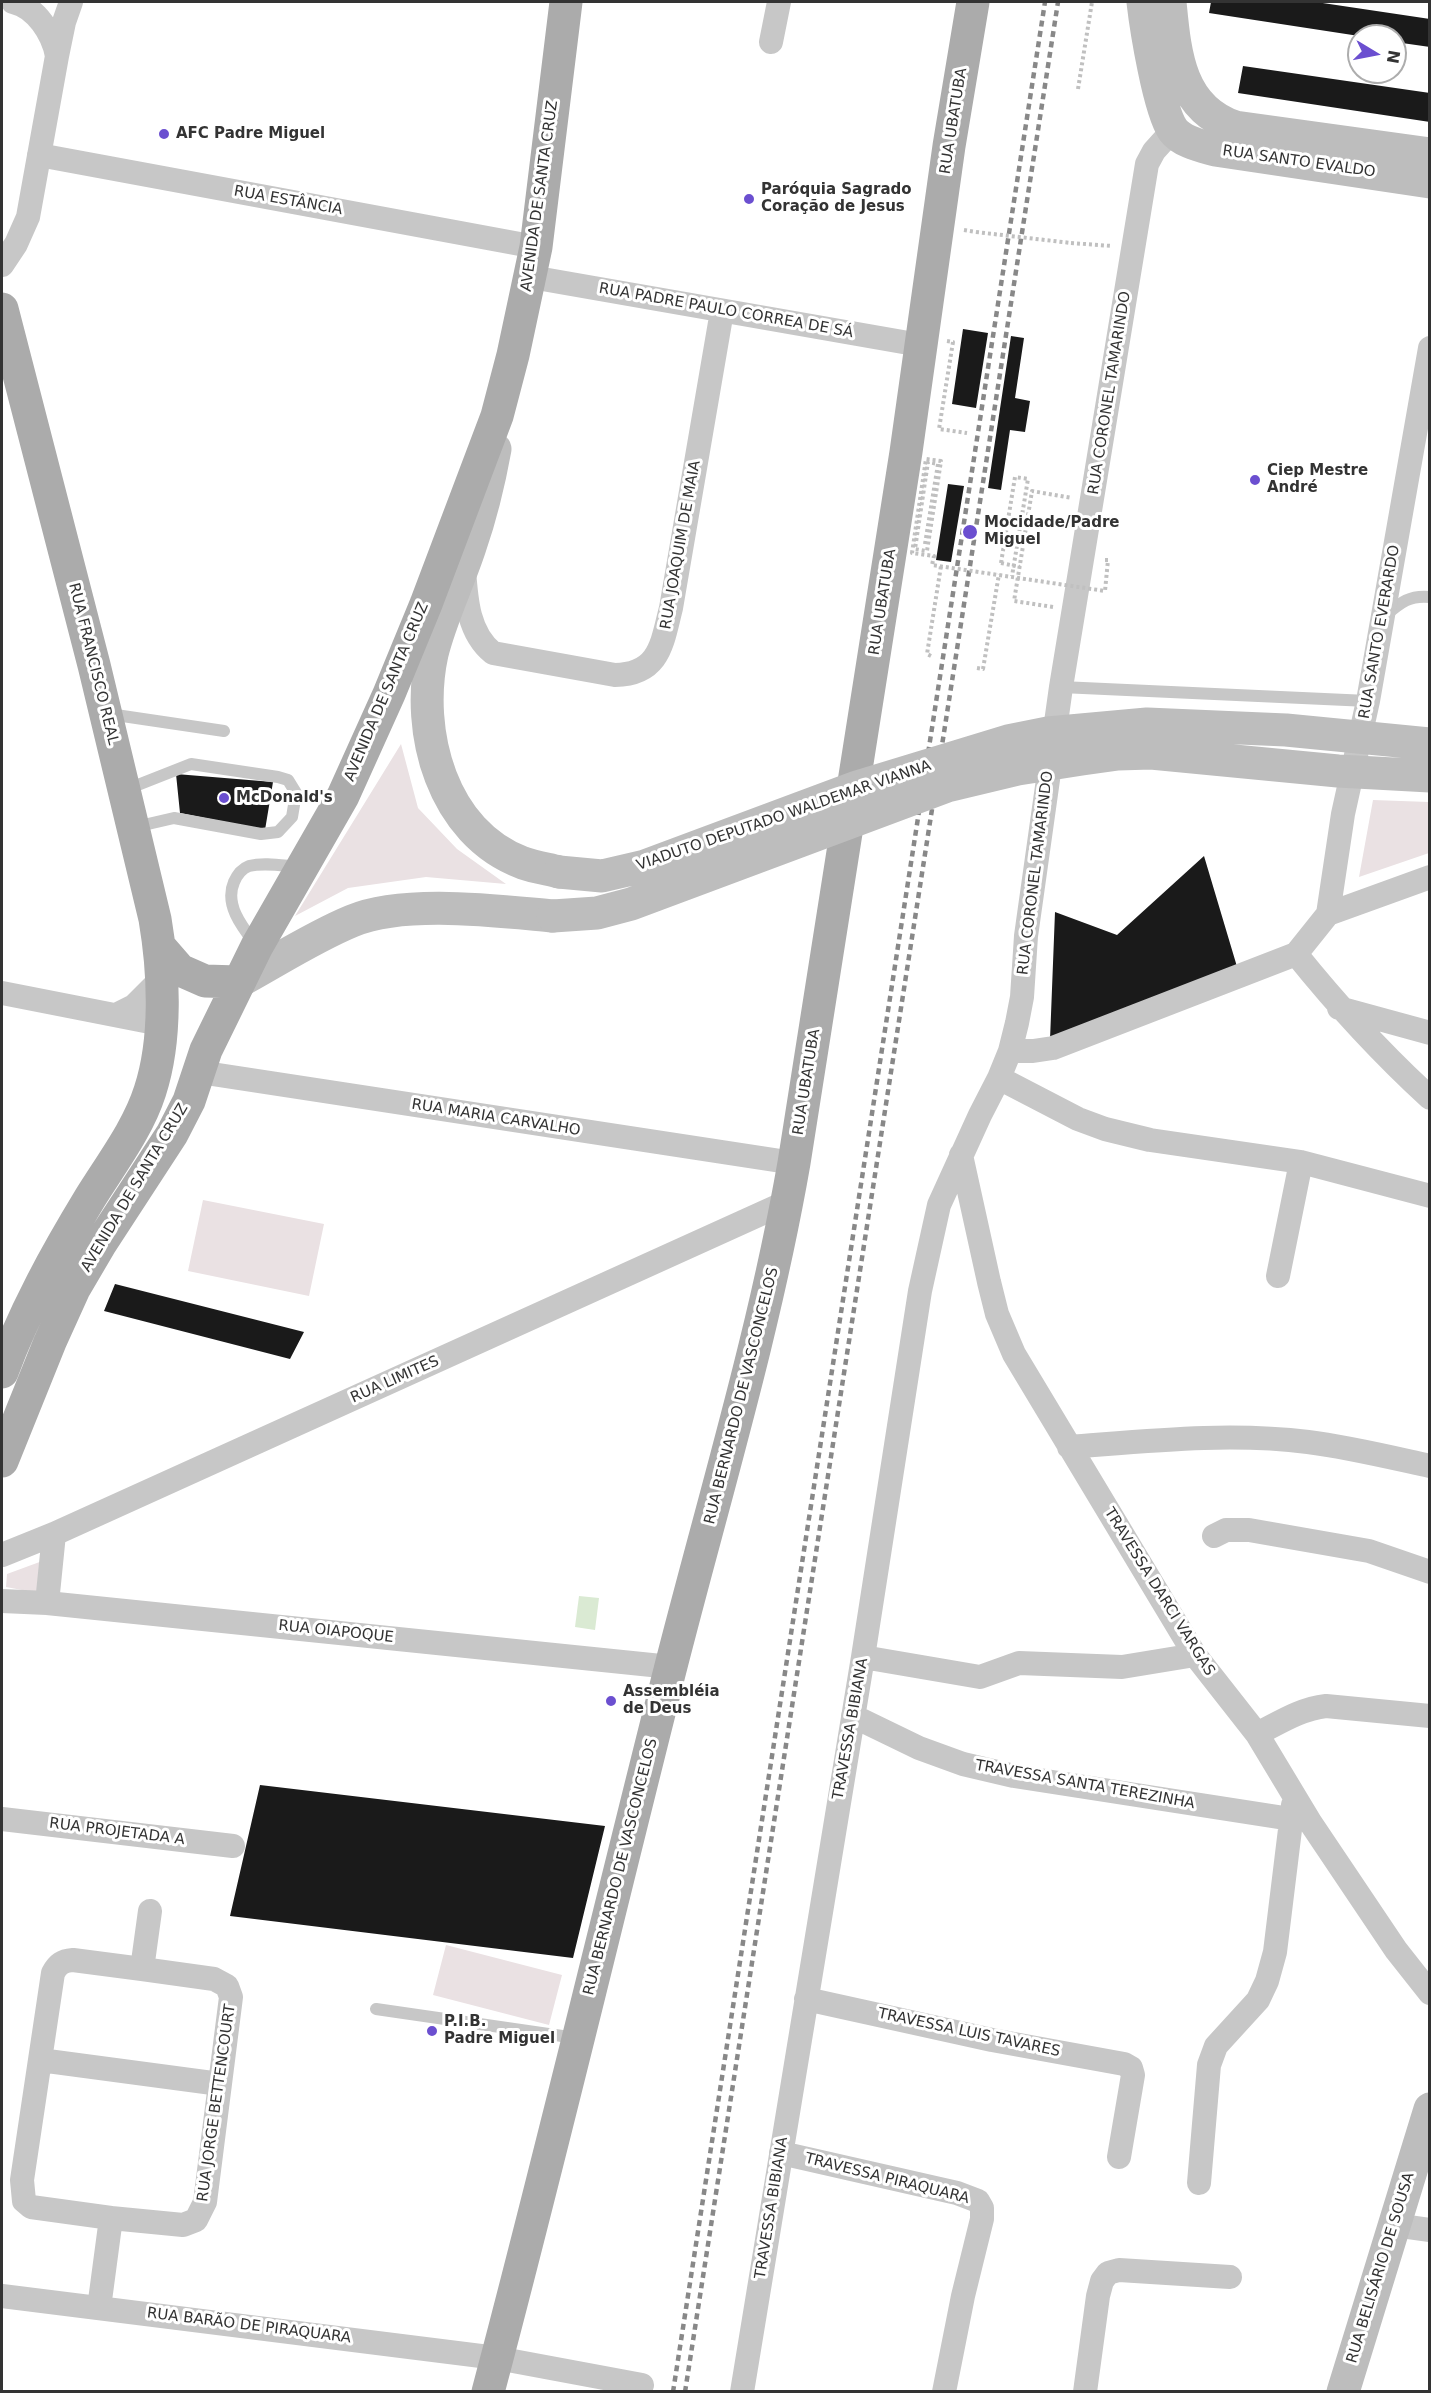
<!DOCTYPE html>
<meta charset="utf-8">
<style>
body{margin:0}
#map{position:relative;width:1431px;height:2393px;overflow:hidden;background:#fff;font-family:"DejaVu Sans",sans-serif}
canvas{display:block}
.frame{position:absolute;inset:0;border:3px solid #333;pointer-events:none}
.north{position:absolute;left:1347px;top:24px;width:60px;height:60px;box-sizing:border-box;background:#fff;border:2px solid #adadad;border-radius:50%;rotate:100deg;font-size:16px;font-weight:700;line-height:24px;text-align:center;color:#333}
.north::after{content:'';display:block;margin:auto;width:21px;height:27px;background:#6b4fd0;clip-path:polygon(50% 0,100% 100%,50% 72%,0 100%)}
</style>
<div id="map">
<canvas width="1431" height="2393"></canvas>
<div class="frame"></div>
<div class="north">N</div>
</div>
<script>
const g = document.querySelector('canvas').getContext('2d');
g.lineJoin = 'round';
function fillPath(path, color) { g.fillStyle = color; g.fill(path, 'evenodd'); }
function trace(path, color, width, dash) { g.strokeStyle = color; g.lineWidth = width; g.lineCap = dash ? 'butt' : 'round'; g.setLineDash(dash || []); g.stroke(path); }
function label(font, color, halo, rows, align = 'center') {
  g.font = font + ' "DejaVu Sans",sans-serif'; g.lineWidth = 6; g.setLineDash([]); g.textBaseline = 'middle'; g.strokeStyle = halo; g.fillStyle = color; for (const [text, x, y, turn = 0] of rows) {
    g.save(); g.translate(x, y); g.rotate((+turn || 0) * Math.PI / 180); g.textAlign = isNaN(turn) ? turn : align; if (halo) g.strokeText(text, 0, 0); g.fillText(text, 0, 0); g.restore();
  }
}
fillPath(new Path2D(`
 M401,744L418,808L457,849L506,884L426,877L348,888L295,916Z
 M1373,800L1429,802V853L1359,877Z
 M203,1200L324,1224L309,1296L188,1271Z
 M45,1560L43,1594L6,1587L7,1574Z
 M446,1945L562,1975L549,2025L433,1995Z`), '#eae1e3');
fillPath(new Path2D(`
 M579,1596L599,1598L595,1630L575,1627Z`), '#daead3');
fillPath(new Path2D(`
 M1211,2H1316L1430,19V47L1395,42V36H1359L1209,13Z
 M1243,66L1430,93V122L1238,93Z
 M963,329L988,333L976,408L952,404Z
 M1011,336L1024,338L1015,398L1030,401L1025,432L1010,430L1001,490L988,488Z
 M948,484L964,486L951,562L936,560Z
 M176,774L273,782L265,830L180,813Z
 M1204,856L1238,970L1050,1040L1055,912L1117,935Z
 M115,1284L304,1332L290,1359L104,1311Z
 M260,1785L605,1826L573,1958L230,1916Z`), '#1a1a1a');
trace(new Path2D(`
 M1078,89L1092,2
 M964,230L976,232
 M1071,243L1112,246
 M947,341L953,342L939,429L967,433
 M1105,560H1108L1105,591
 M1001,563L1020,567
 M1053,607L1014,601L1032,491L1072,498
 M931,656L927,654L941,566
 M977,668L983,669L999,574`), '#c0c0c0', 4, [3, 3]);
trace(new Path2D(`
 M1386,615C1401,602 1410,595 1430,597
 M1061,687L1368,701
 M109,714L224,731
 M125,790L191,764L278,777L288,780L296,793L292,817L278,832L261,834L174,818L135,827
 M256,945C243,928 224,905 234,882C237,875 241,869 249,866C265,862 284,866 300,867
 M376,2009L576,2038`), '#c7c7c7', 12);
trace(new Path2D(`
 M771,42L779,2
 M57,56L64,22L71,2
 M39,155L536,247
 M2,265L16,244L28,217L57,56C53,34 36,7 13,2
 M531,277L920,345
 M464,569C466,599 468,633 493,653L615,675C660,674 662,643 671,608L722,311
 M1328,914L1343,814L1368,701L1430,348
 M1296,954C1337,1005 1381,1053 1430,1098
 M2,993L160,1024
 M1339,1008L1430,1033
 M116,1015L134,1006L162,978
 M1010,1051H1033L1053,1048L1296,954L1328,914L1430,877
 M199,1072L794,1163
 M999,1078L1078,1119L1105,1129L1150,1140L1301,1162L1430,1196
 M961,1155L989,1282L997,1314L1014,1354L1195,1655L1257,1734L1310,1822L1396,1950L1430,1993
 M1278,1276L1301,1162
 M1069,1447C1148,1441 1228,1432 1308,1442C1348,1447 1389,1457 1430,1466
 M1214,1536L1226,1530H1249L1369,1551L1430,1572
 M2,1555L54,1534L787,1202
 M2,1601L47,1603L671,1667
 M47,1603L54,1534
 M863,1657L980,1677L1019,1663L1122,1667L1195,1655
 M853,1716L919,1748L963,1764L1014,1776L1291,1819
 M1257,1734C1279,1723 1300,1709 1326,1706L1430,1716
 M2,1819L233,1846
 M806,1999L992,2040L1124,2064L1131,2068L1133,2075L1119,2157
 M40,2060L220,2084
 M781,2153L957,2193L978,2201L982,2208V2219L963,2296L944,2392
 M1199,2183L1209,2065L1216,2046L1258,2000L1267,1981L1275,1952L1293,1805
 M111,2218L183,2225L196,2220L205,2202L231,1997L227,1986L214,1979L142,1969
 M1394,2225L1430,2230
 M2,2296L497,2358L642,2385
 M99,2308L111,2218L31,2207L24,2201L22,2180L53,1973C58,1964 62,1961 73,1960L142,1969L150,1911
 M742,2392L863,1657L920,1291L939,1205L980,1115L999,1078L1010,1051L1017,1023L1022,997L1026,936L1061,687L1147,164L1154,151L1173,130
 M1085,2392L1098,2296L1102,2281L1108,2273L1119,2270L1230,2277`), '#c7c7c7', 24);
trace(new Path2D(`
 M1143,2C1146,28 1159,110 1173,130C1182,142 1201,146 1215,150L1430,182
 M1170,2C1175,53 1179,108 1235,127L1430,154
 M495,449C489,482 481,515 470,547C459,581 440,620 432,654C415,732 442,833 523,863C535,867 547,869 559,872
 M238,982C275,962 313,937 352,921C404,899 497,911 553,916
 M1343,2392L1430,2109`), '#bdbdbd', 33);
trace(new Path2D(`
 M2,309L94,665L155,919C164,972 167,1039 150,1091C138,1129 111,1164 90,1198C56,1254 25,1310 2,1372
 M160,947L180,970L205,981L238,982
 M2,1461L50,1342L74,1289L101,1243L172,1134L189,1101L206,1050L257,946L343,796L389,694L426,604L497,416L513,355L536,247L566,2
 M488,2392C552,2152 609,1910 670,1670C713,1501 764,1335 794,1163L906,452L949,146L973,2`), '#ababab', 33);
trace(new Path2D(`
 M673,2392L1045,2
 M685,2392L1058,2`), '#888', 4.5, [6, 4.5]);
trace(new Path2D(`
 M976,232L1071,243
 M925,544L938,464L928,462L915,549L927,551L941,461L926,459L912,553L934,556L932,565L1105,591
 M1001,563L1015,477L1028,479L1012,576`), '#c0c0c0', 4, [3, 3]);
trace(new Path2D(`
 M559,872L602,876L645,866L857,787L1008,741L1048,733L1147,724L1286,730L1430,744
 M553,916L597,913L631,904L947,786L1018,769L1082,759L1118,754L1151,753L1338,771L1430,776`), '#bdbdbd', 33);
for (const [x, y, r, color] of [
 [164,134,6,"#6b4fd0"],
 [749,199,6,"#6b4fd0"],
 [1255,480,6,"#6b4fd0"],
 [970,532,8,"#6b4fd0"],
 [224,798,6,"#6b4fd0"],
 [611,1701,6,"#6b4fd0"],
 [432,2031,6,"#6b4fd0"]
]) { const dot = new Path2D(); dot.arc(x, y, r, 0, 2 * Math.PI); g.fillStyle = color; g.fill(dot); trace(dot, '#fff', 2); }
label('15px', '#333', '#fff', [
 ["RUA UBATUBA",954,121,-81],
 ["RUA SANTO EVALDO",1299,162,8],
 ["AVENIDA DE SANTA CRUZ",540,196,-82],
 ["RUA ESTÂNCIA",288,201,10],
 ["RUA PADRE PAULO CORREA DE SÁ",726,311,10],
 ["RUA CORONEL TAMARINDO",1110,393,-81],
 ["RUA JOAQUIM DE MAIA",681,545,-80],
 ["RUA UBATUBA",883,602,-81],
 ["RUA SANTO EVERARDO",1380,632,-80],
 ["RUA FRANCISCO REAL",93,664,76],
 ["AVENIDA DE SANTA CRUZ",387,692,-67],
 ["VIADUTO DEPUTADO WALDEMAR VIANNA",784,816,-19],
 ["RUA CORONEL TAMARINDO",1036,873,-83],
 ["RUA UBATUBA",807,1082,-81],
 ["RUA MARIA CARVALHO",496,1118,9],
 ["AVENIDA DE SANTA CRUZ",135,1188,-59],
 ["RUA LIMITES",395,1380,-24],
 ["RUA BERNARDO DE VASCONCELOS",742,1396,-76],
 ["TRAVESSA DARCI VARGAS",1159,1592,58],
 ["RUA OIAPOQUE",336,1632,6],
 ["TRAVESSA BIBIANA",851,1729,-80],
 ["TRAVESSA SANTA TEREZINHA",1085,1785,10],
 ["RUA PROJETADA A",117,1832,7],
 ["RUA BERNARDO DE VASCONCELOS",621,1867,-76],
 ["TRAVESSA LUIS TAVARES",969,2033,12],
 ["RUA JORGE BETTENCOURT",217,2103,-82],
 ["TRAVESSA PIRAQUARA",887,2179,14],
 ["TRAVESSA BIBIANA",772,2208,-81],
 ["RUA BELISÁRIO DE SOUSA",1381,2268,-73],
 ["RUA BARÃO DE PIRAQUARA",249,2326,7]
]);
label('bold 15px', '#333', '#fff', [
 ["AFC Padre Miguel",176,134],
 ["Paróquia Sagrado",761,190],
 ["Coração de Jesus",761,207],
 ["Ciep Mestre",1267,471],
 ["André",1267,488],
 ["Mocidade/Padre",984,523],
 ["Miguel",984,540],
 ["McDonald's",236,798],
 ["Assembléia",623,1692],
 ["de Deus",623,1709],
 ["P.I.B.",444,2022],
 ["Padre Miguel",444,2039]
], 'left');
</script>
